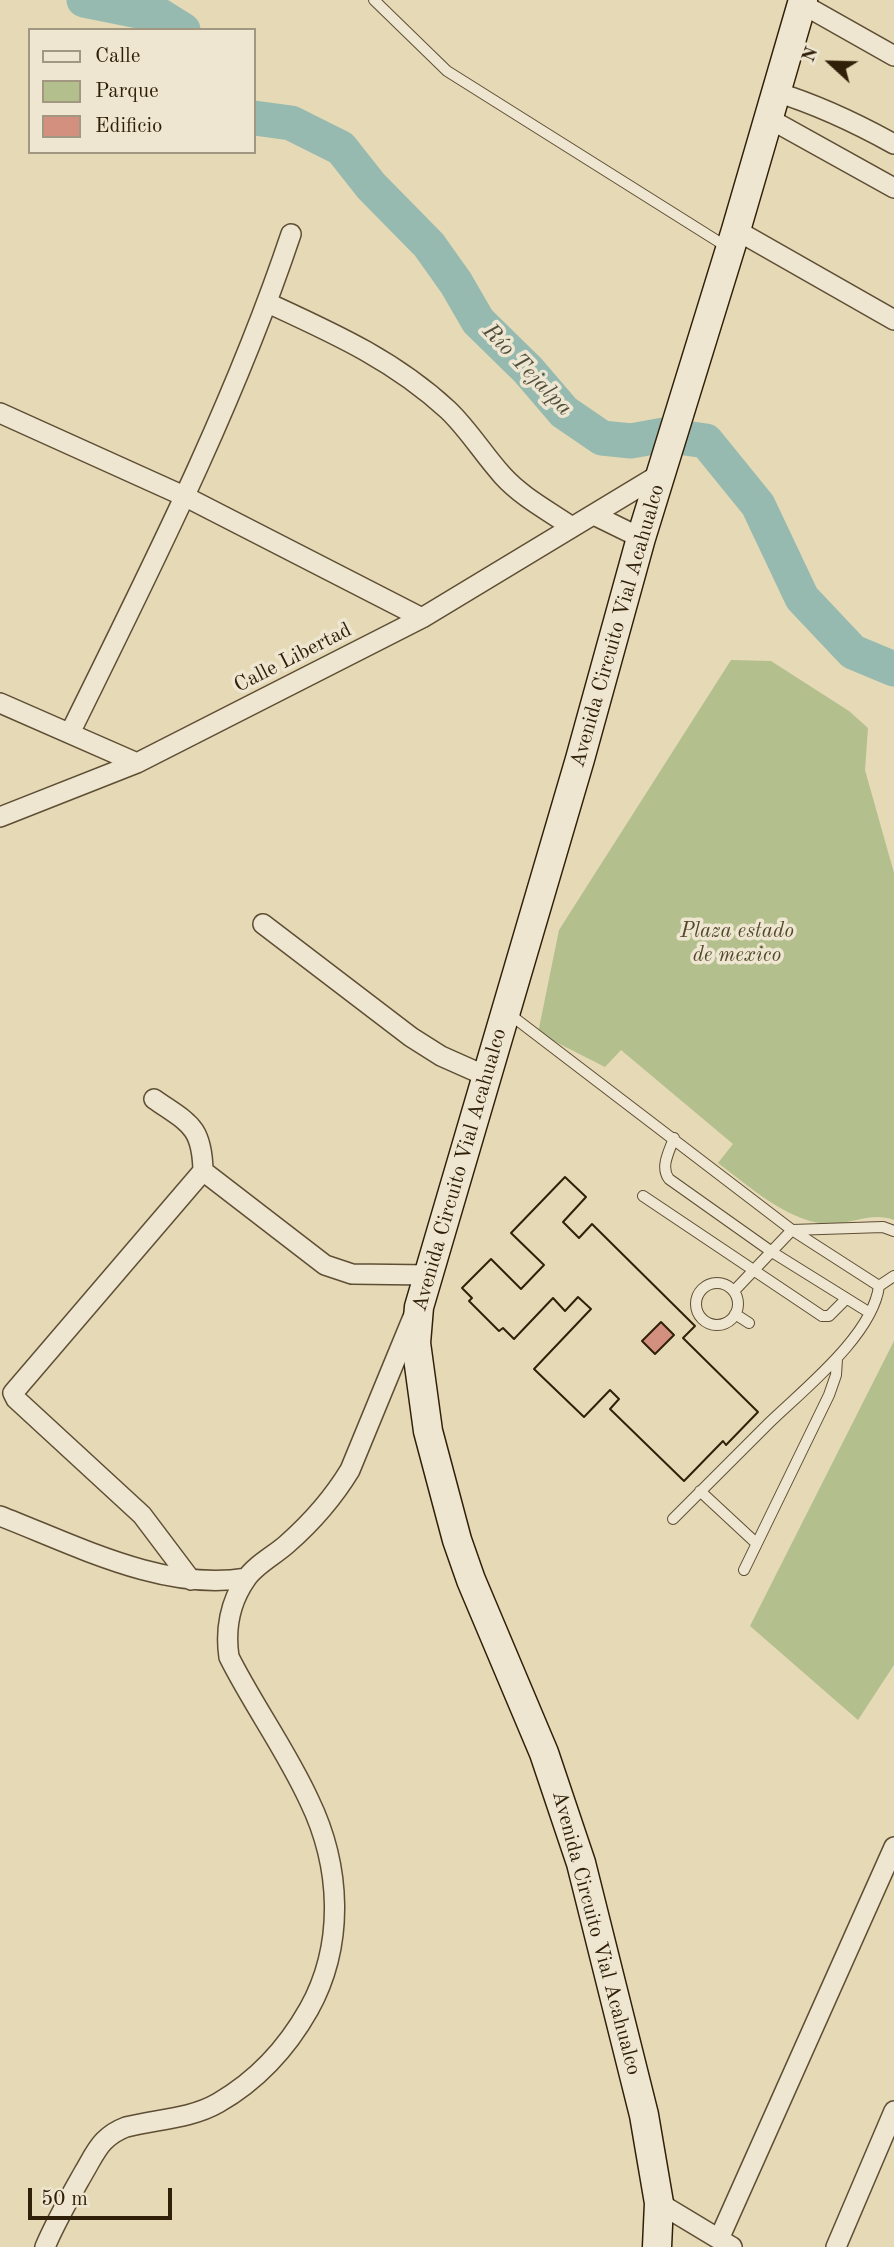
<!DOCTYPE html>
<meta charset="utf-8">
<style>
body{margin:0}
#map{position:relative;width:894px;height:2247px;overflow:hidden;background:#e5d9b6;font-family:"Old Standard TT",serif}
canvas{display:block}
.legend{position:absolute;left:28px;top:28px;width:228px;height:126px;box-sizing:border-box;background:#eee6d0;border:2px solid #a29780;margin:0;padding:9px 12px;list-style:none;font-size:21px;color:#312009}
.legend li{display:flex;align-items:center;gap:14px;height:35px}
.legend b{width:35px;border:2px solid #a29780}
.north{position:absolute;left:796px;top:28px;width:70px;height:70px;-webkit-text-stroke:5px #eee6d0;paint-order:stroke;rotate:292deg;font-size:19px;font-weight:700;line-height:28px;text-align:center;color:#312009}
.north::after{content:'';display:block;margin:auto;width:24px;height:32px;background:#312009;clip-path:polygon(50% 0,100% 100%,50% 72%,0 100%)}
.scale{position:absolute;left:28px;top:2188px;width:144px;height:32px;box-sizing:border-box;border:4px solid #312009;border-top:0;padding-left:9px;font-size:21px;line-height:24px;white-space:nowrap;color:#312009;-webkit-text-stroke:5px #eee6d0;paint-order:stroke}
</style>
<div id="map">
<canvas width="894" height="2247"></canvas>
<ul class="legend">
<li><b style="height:9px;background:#eee6d0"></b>Calle</li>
<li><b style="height:19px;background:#b4bf8e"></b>Parque</li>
<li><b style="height:19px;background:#d3907f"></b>Edificio</li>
</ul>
<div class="north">N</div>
<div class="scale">50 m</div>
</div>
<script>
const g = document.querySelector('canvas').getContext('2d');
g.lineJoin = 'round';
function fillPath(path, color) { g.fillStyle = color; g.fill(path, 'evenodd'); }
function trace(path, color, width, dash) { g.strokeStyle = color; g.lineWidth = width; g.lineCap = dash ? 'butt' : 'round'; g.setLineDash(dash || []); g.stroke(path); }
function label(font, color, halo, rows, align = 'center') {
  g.font = font + ' "Old Standard TT",serif'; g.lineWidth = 7; g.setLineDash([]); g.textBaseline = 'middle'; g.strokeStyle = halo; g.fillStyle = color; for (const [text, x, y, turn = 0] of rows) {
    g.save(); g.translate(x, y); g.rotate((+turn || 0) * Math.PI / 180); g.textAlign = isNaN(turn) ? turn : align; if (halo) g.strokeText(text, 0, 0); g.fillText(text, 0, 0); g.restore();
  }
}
fillPath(new Path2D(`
 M731,660L771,661L849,711L868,728L865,770L894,873V1220C870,1211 850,1226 825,1224C784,1219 749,1186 718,1163L733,1144L621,1050L605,1067L538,1033L559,930Z
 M894,1341V1665L858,1720L750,1626Z`), '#b4bf8e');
trace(new Path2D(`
 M84,0L159,15L183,30
 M254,118L291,123L341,148L371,186L429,245L456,283L478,321L528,370L564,412L602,438L631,441L664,435L706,441L758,505L802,598L853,652L894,669`), '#96bab0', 35);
const building = new Path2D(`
 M565,1177L586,1197L563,1222L579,1238L592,1224L695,1326L683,1338L758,1412L726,1445L723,1441L684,1481L610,1409L619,1399L610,1390L584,1417L534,1369L591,1309L578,1297L565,1311L553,1298L514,1339L503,1328L499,1331L469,1301L472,1298L462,1288L491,1259L521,1289L544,1265L511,1233ZM661,1322L674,1335L655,1354L642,1341Z
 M565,1177L586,1197L563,1222L579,1238L592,1224L695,1326L683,1338L758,1412L726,1445L723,1441L684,1481L610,1409L619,1399L610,1390L584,1417L534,1369L591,1309L578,1297L565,1311L553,1298L514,1339L503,1328L499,1331L469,1301L472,1298L462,1288L491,1259L521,1289L544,1265L511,1233Z`);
fillPath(building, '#d3907f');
trace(building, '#312009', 2);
const lane = new Path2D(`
 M374,0L447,71L727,247
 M508,1013L792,1230L883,1227L894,1231
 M674,1138C669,1152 660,1167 669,1179L772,1252L870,1313
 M643,1196L822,1316H829L846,1299
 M696 1304a21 21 0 1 1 42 0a21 21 0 1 1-42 0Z
 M734,1291L792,1230L879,1286
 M735,1314L749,1323
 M700,1491L756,1543
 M673,1519C705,1487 737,1455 769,1423C803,1390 873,1335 879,1286L894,1276
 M744,1570L829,1395L836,1375L837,1359`);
const street = new Path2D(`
 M802,4L894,56
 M776,92C818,105 856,123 894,144
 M768,118L894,188
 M736,230L894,320
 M268,303C333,333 394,360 448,410C469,430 483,454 503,476C522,497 549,511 572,527
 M0,413L186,497L422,618
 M594,515L641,538
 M0,703L137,763
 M70,733C150,570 233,407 291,234
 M0,817L137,763L422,618L662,473
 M263,924L411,1037L441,1056L486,1076
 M154,1099C188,1123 202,1125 203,1171L325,1265L352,1274L430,1275
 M0,1516C75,1545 165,1592 246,1578
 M191,1580L142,1515L16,1399L13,1393L203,1171
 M659,2203L732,2247
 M719,2239L894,1847
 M45,2247C56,2221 70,2197 84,2172C90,2162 96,2149 104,2141C110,2135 118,2130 126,2127C157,2119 190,2119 218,2103C258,2080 287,2048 309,2009C345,1944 341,1866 309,1800C286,1750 253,1705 229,1657C225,1630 230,1602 246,1579C255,1565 275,1555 287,1544C312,1522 333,1498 350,1470L413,1317
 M836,2247L894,2111`);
const secondary = new Path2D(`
 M657,2247L659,2203L644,2115L581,1863L544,1753L471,1580L457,1540L428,1431L416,1343L419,1307L580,759L641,538L736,230L803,0`);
trace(lane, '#5e4e34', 12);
trace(street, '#5e4e34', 22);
trace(secondary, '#312009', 31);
trace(lane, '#eee6d0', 10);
trace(street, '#eee6d0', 19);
trace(secondary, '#eee6d0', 28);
label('21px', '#312009', '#eee6d0', [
 ["Avenida Circuito Vial Acahualco",618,626,-74],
 ["Calle Libertad",293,658,-27],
 ["Avenida Circuito Vial Acahualco",460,1170,-74],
 ["Avenida Circuito Vial Acahualco",596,1933,75]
]);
label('italic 21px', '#52482a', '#eee6d0', [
 ["Plaza estado",737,931],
 ["de mexico",737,955]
]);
label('italic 23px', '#4f4e3b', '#eee6d0', [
 ["Río Tejalpa",527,370,46]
]);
</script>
